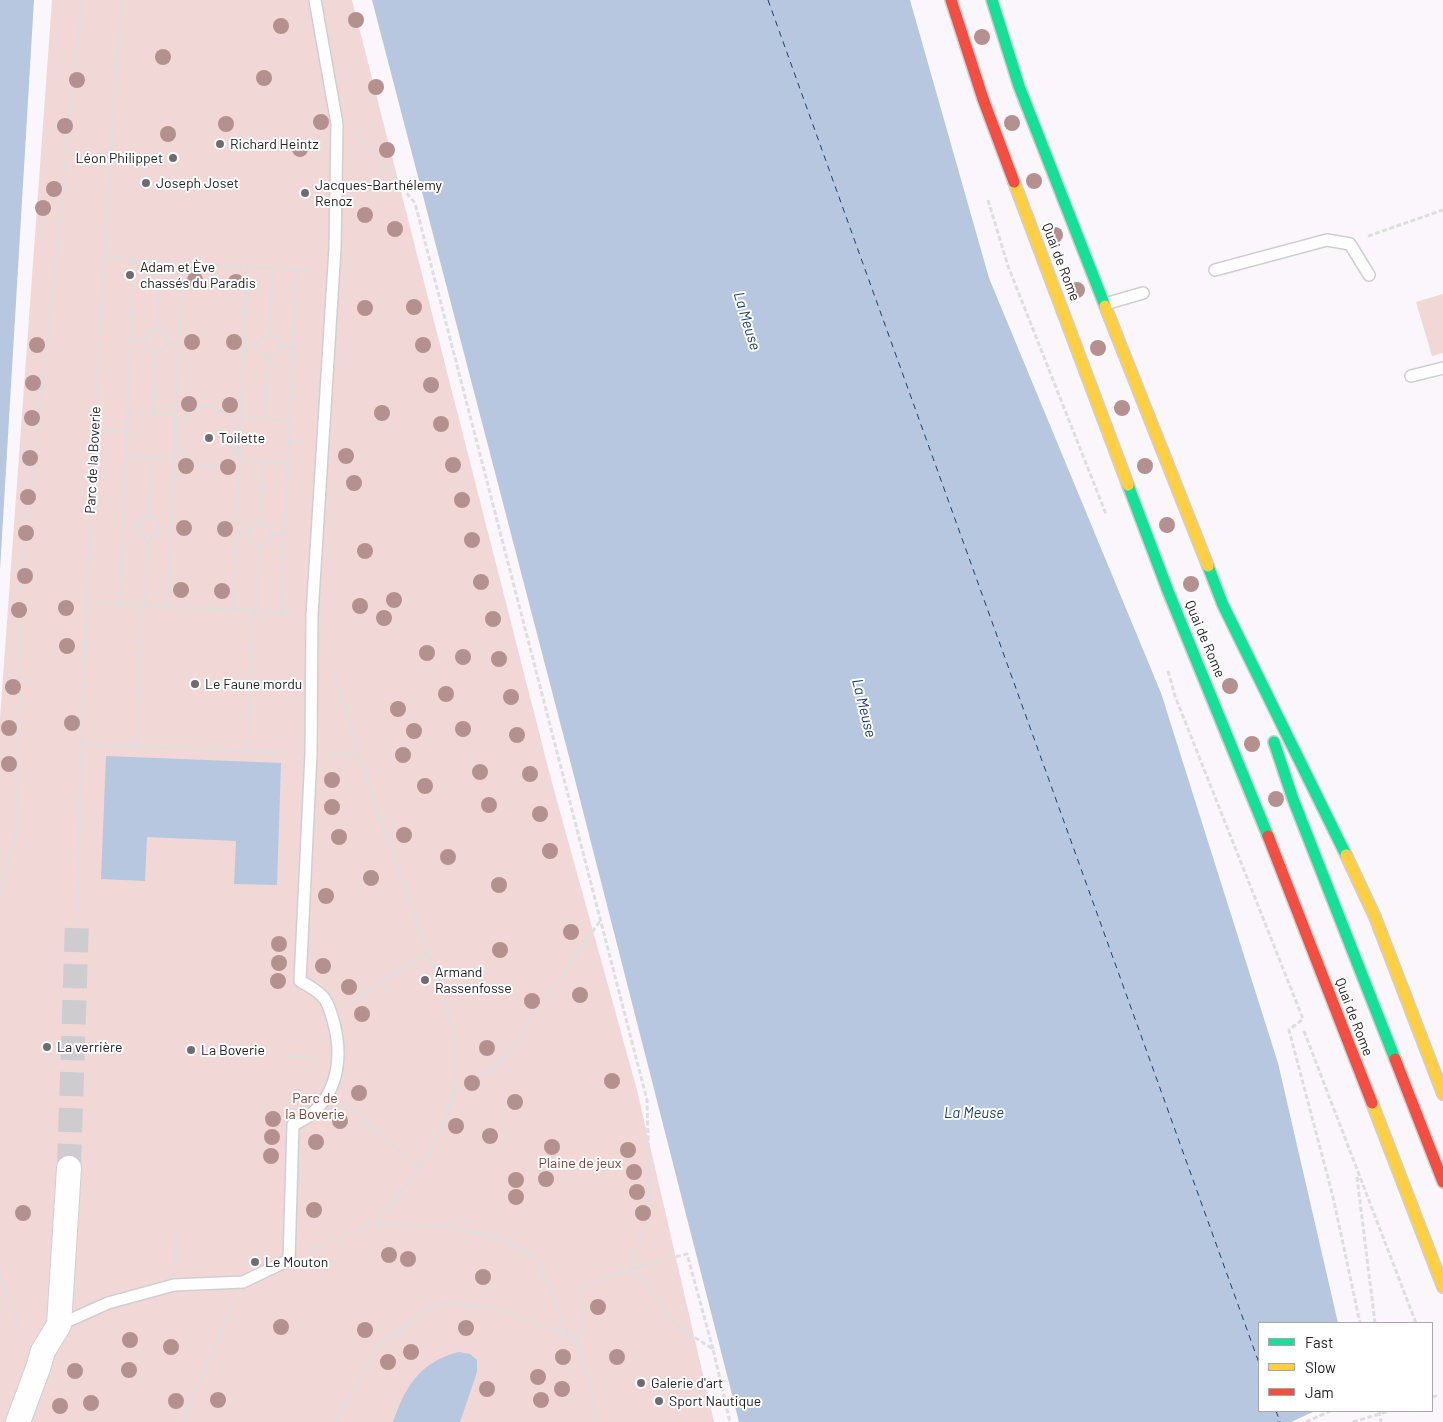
<!DOCTYPE html>
<meta charset="utf-8">
<style>
body{margin:0}
#map{position:relative;width:1443px;height:1422px;overflow:hidden;background:#faf6fb;font-family:Barlow,sans-serif}
canvas{display:block}
.legend{position:absolute;left:1258px;top:1322px;width:175px;height:90px;box-sizing:border-box;background:#fff;border:1px solid #a7a7a7;margin:0;padding:6px 9px;list-style:none;font-size:15px;color:#242224}
.legend li{display:flex;align-items:center;gap:10px;height:25px}
.legend b{width:25px;border:1px solid #a7a7a7}
</style>
<div id="map">
<canvas width="1443" height="1422"></canvas>
<ul class="legend">
<li><b style="height:6px;background:#16e098"></b>Fast</li>
<li><b style="height:6px;background:#ffcf43"></b>Slow</li>
<li><b style="height:6px;background:#f24e42"></b>Jam</li>
</ul>
</div>
<script>
const g = document.querySelector('canvas').getContext('2d');
g.lineJoin = 'round';
function fillPath(path, color) { g.fillStyle = color; g.fill(path, 'evenodd'); }
function trace(path, color, width, dash) { g.strokeStyle = color; g.lineWidth = width; g.lineCap = dash ? 'butt' : 'round'; g.setLineDash(dash || []); g.stroke(path); }
function label(font, color, halo, rows, align = 'center') {
  g.font = font + ' Barlow,sans-serif'; g.lineWidth = 4; g.setLineDash([]); g.textBaseline = 'middle'; g.strokeStyle = halo; g.fillStyle = color; for (const [text, x, y, turn = 0] of rows) {
    g.save(); g.translate(x, y); g.rotate((+turn || 0) * Math.PI / 180); g.textAlign = isNaN(turn) ? turn : align; if (halo) g.strokeText(text, 0, 0); g.fillText(text, 0, 0); g.restore();
  }
}
fillPath(new Path2D(`
 M52,0H352L551,779L637,1090L714,1422H0V718Z
 M1443,294V353L1432,356L1416,302Z`), '#f1d8d6');
fillPath(new Path2D(`
 M0,0H34L0,570Z
 M372,0H910L989,278L1161,693L1278,1063L1338,1323H1259V1411H1359L1361,1422H739L574,776Z
 M106,756L281,763L277,885L234,884L236,841L147,837L145,881L101,879Z
 M459,1352L470,1354L477,1360V1372L460,1422H393C406,1385 420,1362 459,1352Z`), '#b6c7df');
fillPath(new Path2D(`
 M1315,1411H1361L1364,1422H1291Z`), '#faf6fb');
trace(new Path2D(`
 M768,0L1259,1363
 M1276,1411L1280,1422`), '#1c406b', 1, [6, 5]);
trace(new Path2D(`
 M69,1168L77,921`), '#cfccd0', 24, [24, 12]);
const lane = new Path2D(`
 M1215,270L1327,240L1350,244L1369,275
 M1105,304L1143,293
 M1411,376L1443,368
 M59,1325L108,1303L174,1285L243,1282L289,1260L293,1125C336,1106 345,1062 333,1020C331,1013 328,1001 322,996C317,990 307,985 300,981L311,754L312,615L335,248L337,124L315,0`);
const street = new Path2D(`
 M18,1422L38,1368L43,1351L59,1325L69,1168`);
const fast = new Path2D(`
 M992,0L1019,86L1105,306
 M1128,485L1168,591L1268,836
 M1208,566L1223,605L1346,855
 M1274,742L1293,799L1395,1059`);
const slow = new Path2D(`
 M1014,182L1128,485
 M1105,306L1208,566
 M1346,855L1375,917L1443,1094
 M1372,1103L1443,1287`);
const jam = new Path2D(`
 M951,0L983,99L1014,182
 M1268,836L1372,1103
 M1395,1059L1443,1182`);
trace(lane, '#d1ced2', 14);
trace(street, '#d1ced2', 26);
trace(fast, '#d1ced2', 14);
trace(slow, '#d1ced2', 14);
trace(jam, '#d1ced2', 14);
trace(new Path2D(`
 M358,136L415,203L647,1100L650,1210L629,1269L579,1288L583,1318L577,1343
 M988,200L1008,266L1106,514
 M1368,236L1443,210
 M103,258L313,271
 M145 341a11 11 0 1 1 22 0a11 11 0 1 1-22 0Z
 M157,331L161,262
 M269,335L273,269
 M258 346a11 11 0 1 1 22 0a11 11 0 1 1-22 0Z
 M131,340L145,341
 M167,342L179,343
 M244,344L258,345
 M280,346L293,347
 M204,407C226,408 235,420 240,440L231,459C203,477 184,467 175,436C181,420 188,412 204,407Z
 M129,413L176,415
 M153,414L156,352
 M241,418L289,421
 M264,420L268,357
 M95,430L128,432
 M288,441L303,442
 M127,456L174,458
 M239,461L287,463
 M137 528a11 11 0 1 1 22 0a11 11 0 1 1-22 0Z
 M149,518L151,457
 M260,523L263,462
 M249 534a11 11 0 1 1 22 0a11 11 0 1 1-22 0Z
 M236,532L249,533
 M271,534L284,535
 M87,603L293,613
 M120,604L134,260
 M145,606L148,539
 M168,607L182,263
 M233,610L247,267
 M256,611L260,545
 M281,613L297,270
 M1168,671L1175,696L1303,1019L1289,1030L1333,1197L1360,1323
 M333,673C350,722 364,772 381,821C395,860 409,899 423,938C442,990 463,1039 452,1095C441,1146 406,1185 375,1224
 M81,744L292,753
 M138,746L141,605
 M248,751L253,611
 M331,755L358,756
 M0,895L17,830L21,574L54,280L82,0
 M77,921C84,613 99,307 122,0
 M349,1004L428,952
 M1304,1031L1416,1323
 M288,1056L318,1060
 M452,1094L500,1063L600,921
 M345,1104L420,1169
 M1357,1177L1375,1323
 M309,1251L375,1224L443,1226L501,1238L536,1258L569,1336L577,1343
 M175,1265L176,1234
 M0,1274L21,1335
 M577,1343L590,1383L597,1422
 M713,1349L687,1254L629,1269L647,1284L675,1325L713,1349L730,1422
 M1432,1397L1439,1395
 M1379,1411L1381,1422
 M182,1422L234,1303
 M336,1422L377,1347L434,1305L449,1302L500,1310L569,1336
 M1306,1422L1330,1411`), '#dfdedf', 3, [5, 2.5]);
trace(lane, '#fefefe', 11);
trace(street, '#fefefe', 24);
trace(fast, '#16e098', 11);
trace(slow, '#ffcf43', 11);
trace(jam, '#f24e42', 11);
trace(new Path2D(`
 M1353,1422L1389,1411`), '#dfdedf', 3, [5, 2.5]);
g.fillStyle = '#b4918f';
for (const [x, y] of [
 [356,20],
 [281,26],
 [982,37],
 [163,57],
 [264,78],
 [77,80],
 [376,87],
 [321,122],
 [1012,123],
 [226,124],
 [65,126],
 [168,134],
 [300,149],
 [387,150],
 [1034,181],
 [54,189],
 [43,208],
 [365,215],
 [395,229],
 [1055,235],
 [195,280],
 [236,282],
 [1077,290],
 [414,307],
 [365,308],
 [192,342],
 [234,342],
 [37,345],
 [423,345],
 [1098,348],
 [33,383],
 [431,385],
 [189,404],
 [230,405],
 [1122,408],
 [382,413],
 [32,418],
 [441,424],
 [346,456],
 [30,458],
 [453,465],
 [186,466],
 [1145,466],
 [228,467],
 [354,483],
 [28,497],
 [462,500],
 [1167,525],
 [184,528],
 [225,529],
 [26,533],
 [472,540],
 [365,551],
 [25,576],
 [481,582],
 [1191,584],
 [181,590],
 [222,591],
 [394,600],
 [360,606],
 [66,608],
 [19,610],
 [384,618],
 [493,619],
 [67,646],
 [427,653],
 [463,657],
 [499,659],
 [1230,686],
 [13,687],
 [446,694],
 [511,697],
 [398,709],
 [72,723],
 [9,728],
 [463,729],
 [414,731],
 [517,735],
 [1252,744],
 [403,755],
 [9,764],
 [480,772],
 [530,774],
 [332,780],
 [425,786],
 [1276,799],
 [489,805],
 [332,807],
 [540,814],
 [404,835],
 [339,837],
 [550,851],
 [448,857],
 [371,878],
 [499,885],
 [326,896],
 [571,932],
 [279,944],
 [500,950],
 [279,963],
 [323,966],
 [278,981],
 [349,987],
 [580,995],
 [532,1001],
 [362,1014],
 [487,1048],
 [612,1081],
 [472,1083],
 [359,1093],
 [515,1102],
 [273,1119],
 [340,1121],
 [456,1126],
 [490,1136],
 [272,1137],
 [316,1142],
 [552,1147],
 [628,1150],
 [271,1156],
 [634,1172],
 [546,1179],
 [516,1180],
 [637,1192],
 [516,1197],
 [314,1210],
 [23,1213],
 [643,1213],
 [389,1255],
 [408,1259],
 [483,1277],
 [598,1307],
 [281,1327],
 [466,1328],
 [365,1330],
 [130,1340],
 [171,1347],
 [411,1352],
 [563,1357],
 [617,1357],
 [388,1362],
 [129,1370],
 [75,1371],
 [538,1377],
 [487,1389],
 [562,1389],
 [218,1400],
 [541,1400],
 [176,1401],
 [91,1403],
 [60,1406]
]) { g.beginPath(); g.arc(x, y, 8, 0, 2 * Math.PI); g.fill(); }
for (const [x, y, r, color] of [
 [220,144,5,"#6f6c6f"],
 [173,158,5,"#6f6c6f"],
 [146,183,5,"#6f6c6f"],
 [305,193,5,"#6f6c6f"],
 [130,275,5,"#6f6c6f"],
 [209,438,5,"#6f6c6f"],
 [195,684,5,"#6f6c6f"],
 [425,980,5,"#6f6c6f"],
 [47,1047,5,"#6f6c6f"],
 [191,1050,5,"#6f6c6f"],
 [255,1262,5,"#6f6c6f"],
 [641,1383,5,"#6f6c6f"],
 [659,1401,5,"#6f6c6f"]
]) { const dot = new Path2D(); dot.arc(x, y, r, 0, 2 * Math.PI); g.fillStyle = color; g.fill(dot); trace(dot, '#fff', 2); }
label('14px', '#242224', '#fff', [
 ["Richard Heintz",230,144],
 ["Léon Philippet",163,158,"right"],
 ["Joseph Joset",156,183],
 ["Jacques-Barthélemy",315,185],
 ["Renoz",315,201],
 ["Adam et Ève",140,267],
 ["chassés du Paradis",140,283],
 ["Toilette",219,438],
 ["Le Faune mordu",205,684],
 ["Armand",435,972],
 ["Rassenfosse",435,988],
 ["La verrière",57,1047],
 ["La Boverie",201,1050],
 ["Le Mouton",265,1262],
 ["Galerie d'art",651,1383],
 ["Sport Nautique",669,1401]
], 'left');
label('14px', '#242224', '#fff', [
 ["Quai de Rome",1061,262,69],
 ["Parc de la Boverie",93,460,-87],
 ["Quai de Rome",1205,639,67],
 ["Quai de Rome",1354,1017,69]
]);
label('14px', '#7b3f36', '#fff', [
 ["Parc de",315,1098],
 ["la Boverie",315,1114],
 ["Plaine de jeux",580,1163]
]);
label('italic 15px', '#1c406b', '#fff', [
 ["La Meuse",747,321,73],
 ["La Meuse",864,708,76],
 ["La Meuse",974,1113]
]);
</script>
